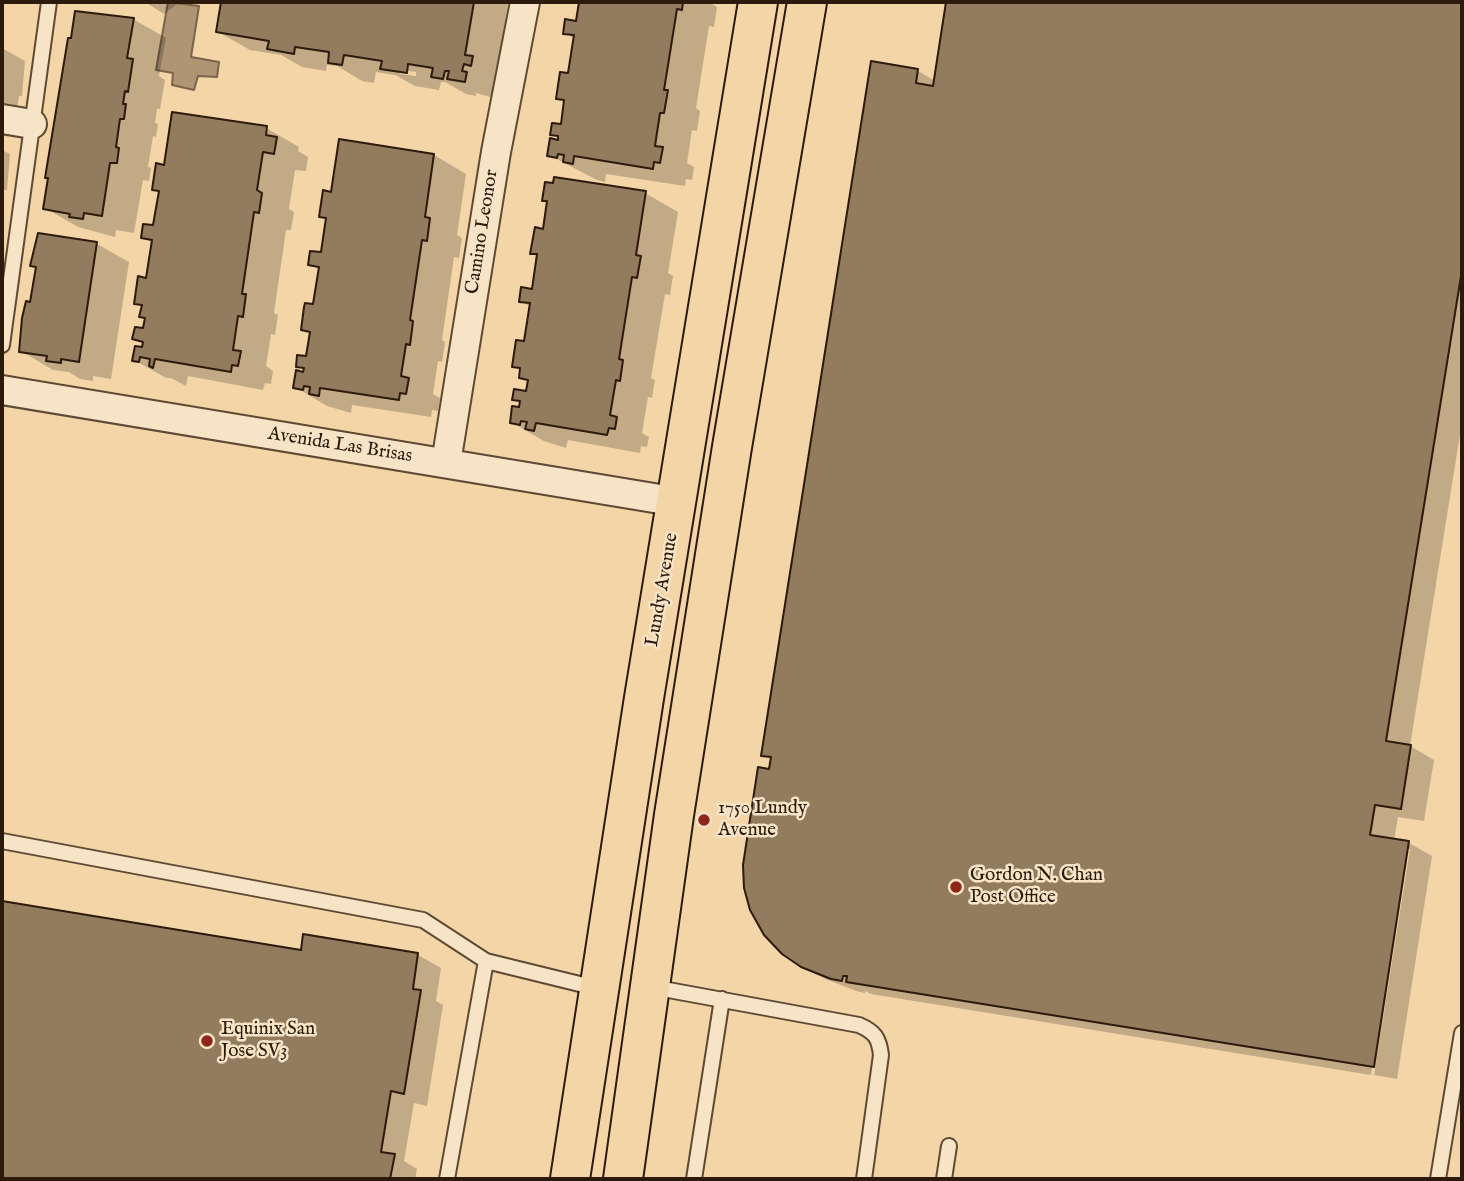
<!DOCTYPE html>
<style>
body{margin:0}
#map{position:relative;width:1464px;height:1181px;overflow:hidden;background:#f3d5a8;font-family:"IM FELL English",serif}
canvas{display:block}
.frame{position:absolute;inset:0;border:4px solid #2c1a0c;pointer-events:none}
</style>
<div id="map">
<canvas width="1464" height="1181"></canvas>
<div class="frame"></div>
</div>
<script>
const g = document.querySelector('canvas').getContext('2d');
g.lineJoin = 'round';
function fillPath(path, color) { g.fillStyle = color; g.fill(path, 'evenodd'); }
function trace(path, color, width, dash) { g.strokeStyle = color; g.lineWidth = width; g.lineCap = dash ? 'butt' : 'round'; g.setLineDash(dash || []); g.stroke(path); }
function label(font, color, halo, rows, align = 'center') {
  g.font = font + ' "IM FELL English",serif'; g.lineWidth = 5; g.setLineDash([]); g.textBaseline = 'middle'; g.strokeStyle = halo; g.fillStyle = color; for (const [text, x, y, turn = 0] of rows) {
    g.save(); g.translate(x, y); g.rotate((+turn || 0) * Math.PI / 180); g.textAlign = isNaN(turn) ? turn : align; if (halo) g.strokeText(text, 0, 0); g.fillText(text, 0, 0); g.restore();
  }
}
const water = new Path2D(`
 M168,2L199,6L191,57L219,62L217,77L198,76L194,90L172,85L173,73L156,70Z`);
fillPath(water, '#af9573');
trace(water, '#7b644a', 2);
fillPath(new Path2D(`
 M145,2H180L164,14Z
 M223,2H508L497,72V99L476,93V96L466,94L445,82H441L439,90L415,86L395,75L376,72L374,83L362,81L337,66L327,65L326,71L302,67L281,55L250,50L218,32ZM396,69L416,72V76L400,74Z
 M580,2H713L712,4L717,7L714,27L709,26L696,108L700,111L697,131L692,130L687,163L694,167L692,180L686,179L685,186L606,174L605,182L597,180L549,155L559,142L560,139L552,134L562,126L566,102L558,98L570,75L575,39L565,33L577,23Z
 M948,2H1462V422L1410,746L1434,760L1424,821L1398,817L1394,841L1409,843L1432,856L1397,1079L1374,1075L1410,849H1406L1371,1075L871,994L865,991V993L856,991L823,978L799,964L771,771L773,760L763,755L918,71L935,81Z
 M133,19L166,38L159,76L165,80L160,109H157L155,123L158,124L156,137L153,136L148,167L151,168L149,181L143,180L134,233L116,230L115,237L78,227L45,208Z
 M2,48L25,61L22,96H19L16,116L2,114Z
 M266,128L299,147L298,151L308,157L306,171L295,170L289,209L294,212L291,230H286L274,313L278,315L275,335L271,334L266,366L273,371L271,384L265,383L263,390L188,376L186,386L171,378H166L134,360L143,349L144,344L134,338L144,331L146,319L141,316L143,307L136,303L148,280L153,243L143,237L155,227L160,193L154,189L165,167Z
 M2,150L10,154L7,190H4L2,202Z
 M434,155L466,174L457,235L462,238L459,258L454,257L442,340L445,342L444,349L442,362L438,361L433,394L440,398L438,411L432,410L431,417L352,405L351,413L327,406L295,387L305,374V370L298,366L308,358L311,334L303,329L315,306L320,270L310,264L322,254L327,220L321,216L333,194Z
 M645,193L678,212L668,273L673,276L670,295L665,294L651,378L655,380L652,398L648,397L642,433L649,437L647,447L641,446L640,453L568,440L566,448L544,441L511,422L520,409L522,403L515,399L528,393L530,382L521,377L522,371L514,366L526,343L531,307L521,301L534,291L539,257L532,253L545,231L549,202L544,200Z
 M39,235L97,244L129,262L111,379L93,376V381L80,379L69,372L53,370L21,351L37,268Z
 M2,903L302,952L305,936L418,955L441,968L436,1001L443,1005L427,1106L414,1103L404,1161L417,1169L415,1179H2Z`), '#0003');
const building = new Path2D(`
 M221,2H474L465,55L473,56L471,66L464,64L462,71L467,72L465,82L447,79L449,71H445L443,79L431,77L433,68L408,64L407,73L380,69L382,61L344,55L342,65L328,63L329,52L295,47L294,54L267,49L269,41L216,32Z
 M579,2H683L682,10L677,9L664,90H668L664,113H660L655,146L663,147L660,163L654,162L653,169L574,156L573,164L563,162L564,155L558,154L557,158L547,156L550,138L558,140V136L550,135L552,123L561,124L564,100L556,99L560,72L568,73L574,35L563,34L565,19L576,21Z
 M946,2H1462V270L1386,741L1411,745L1401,809L1375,805L1370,835L1409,841L1374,1067L846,982L847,976H843L842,981L831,979L801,967L782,954L764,935L750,910L744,888L743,865L758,767L769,769L771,757L761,756L871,61L918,69L916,83L933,86Z
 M75,11L134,18L127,58L133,59L128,92L125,91L123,104H126L124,119H120L116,147L119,148L117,163H110L102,216L84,213L83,219L69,217L70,214L43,209L48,178H45L68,38H71Z
 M172,112L267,126L266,135L277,137L274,154L263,152L257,190L262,193L259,213L254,212L242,294H246L243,317L238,316L233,350L241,351L238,366L232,365L231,372L155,359L153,368L149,366L150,359L140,357L139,362L132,361L135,346L142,347L143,342L132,339L135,327L143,328L145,318L139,317L142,305L134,304L138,276L146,278L152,240L141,238L143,224L153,225L159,191L152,190L156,163L164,165Z
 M339,139L434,154L425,217L430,218L427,241L422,240L410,320L413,321L412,330L410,345L406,344L401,376L409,378L406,394L400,393L399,400L320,388L319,396L309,394L310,387L304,386L303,390L293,388L296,370L303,372L304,368L296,367L297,355L306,356L310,332L301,330L304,307L305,303L313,304L319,267L308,265L310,251L321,252L326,218L319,217L323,190L331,192Z
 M554,177L646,191L636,255L641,256L637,278L632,277L619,359L623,360L620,381L616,380L610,415L617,417L615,429L609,428L607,435L536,423L534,431L525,429L527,422L521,421L520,425L510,423L512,406L519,407L520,401L512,400L514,389L526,391L528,380L519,378L520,368L512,367L516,340L524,341L530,303L519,302L521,287L532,289L537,254H530L535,227L543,229L547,201H542L545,182L553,183Z
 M38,233L97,242L79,362L61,359V363L46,361L47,356L19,352L22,318L26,301L30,302L36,267L30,266Z
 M2,901L301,950L303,934L418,953L413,989L421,990L404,1094L391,1091L381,1152L395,1154L390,1179H2Z`);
fillPath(building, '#937b5d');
trace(building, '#2c1a0c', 2);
const service = new Path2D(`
 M2,345L49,2
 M2,841L423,920L486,961
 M652,987L859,1025C875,1032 879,1038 881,1055L864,1179
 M447,1179L486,961L596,988
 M694,1179L722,999
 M944,1179L949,1146
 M1438,1179L1462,1033`);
const minor = new Path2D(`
 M2,119L32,124
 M2,390L678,502
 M446,463L496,152L525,2`);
const primary = new Path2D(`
 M570,1179L644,698L758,2
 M623,1179L674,815L732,447L807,2`);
trace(service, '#5e4933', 18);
trace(minor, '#5e4933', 32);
trace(primary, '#2c1a0c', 42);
trace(service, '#f7e4c6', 14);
trace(minor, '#f7e4c6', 28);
trace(primary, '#f3d5a8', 38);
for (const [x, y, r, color] of [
 [704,820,7,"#8f2418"],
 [956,887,7,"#8f2418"],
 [207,1041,7,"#8f2418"]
]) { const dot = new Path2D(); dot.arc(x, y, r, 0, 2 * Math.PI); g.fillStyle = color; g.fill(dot); trace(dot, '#f7e4c6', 2.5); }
label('19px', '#2c1a0c', '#f7e4c6', [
 ["Camino Leonor",483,232,-81],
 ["Avenida Las Brisas",340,446,9],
 ["Lundy Avenue",663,590,-80]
]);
label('19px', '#2c1a0c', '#f7e4c6', [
 ["1750 Lundy",718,809],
 ["Avenue",718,831],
 ["Gordon N. Chan",970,876],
 ["Post Office",970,898],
 ["Equinix San",221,1030],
 ["Jose SV3",221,1052]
], 'left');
</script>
